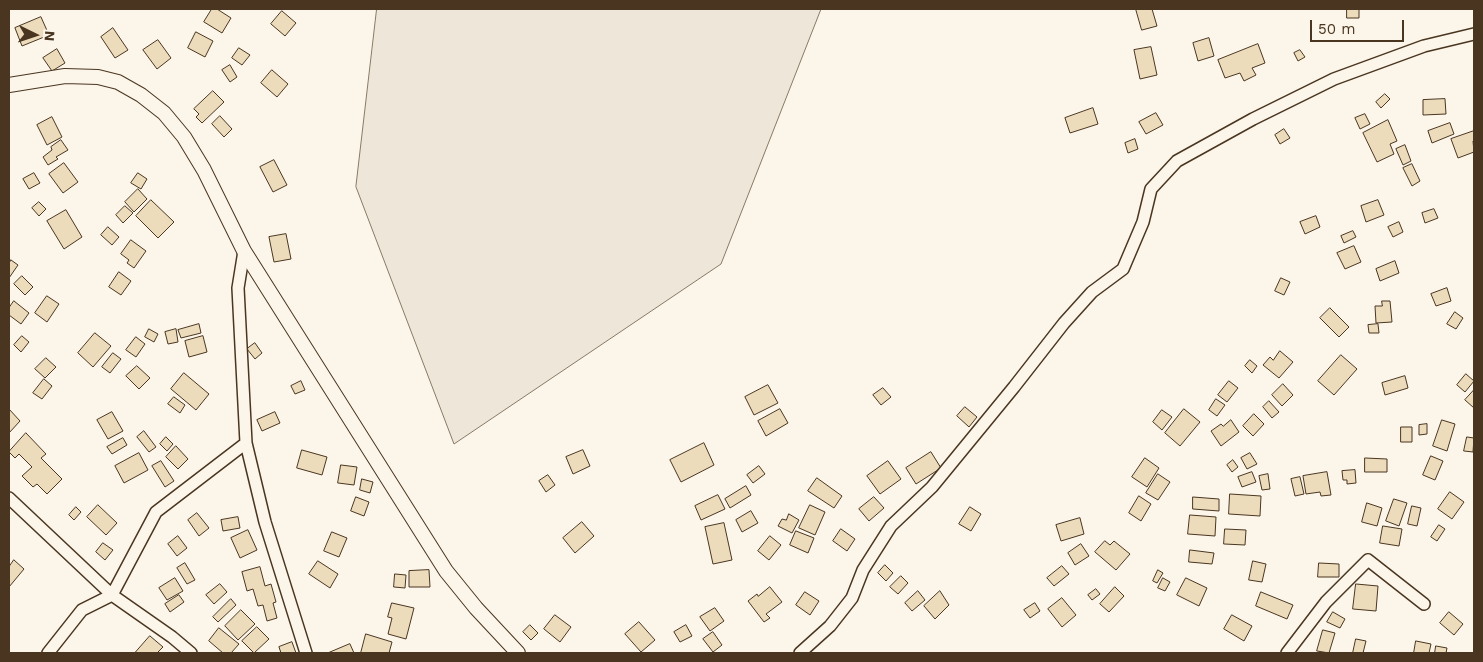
<!DOCTYPE html>
<style>
body{margin:0}
#map{position:relative;width:1483px;height:662px;overflow:hidden;background:#fbf6e9;font-family:"Work Sans",sans-serif}
canvas{display:block}
.frame{position:absolute;inset:0;border:10px solid #4a3520;pointer-events:none}
.north{position:absolute;left:10px;top:10px;width:50px;height:50px;-webkit-text-stroke:4px #fbf6e9;paint-order:stroke;rotate:94deg;font-size:14px;font-weight:700;line-height:20px;text-align:center;color:#4a3520}
.north::after{content:'';display:block;margin:auto;width:18px;height:22px;background:#4a3520;clip-path:polygon(50% 0,100% 100%,50% 72%,0 100%)}
.scale{position:absolute;left:1310px;top:20px;width:94px;height:22px;box-sizing:border-box;border:2px solid #4a3520;border-top:0;padding-left:6px;font-size:15px;line-height:18px;white-space:nowrap;color:#4a3520;-webkit-text-stroke:4px #fbf6e9;paint-order:stroke}
</style>
<div id="map">
<canvas width="1483" height="662"></canvas>
<div class="frame"></div>
<div class="north">N</div>
<div class="scale">50 m</div>
</div>
<script>
const g = document.querySelector('canvas').getContext('2d');
g.lineJoin = 'round';
function fillPath(path, color) { g.fillStyle = color; g.fill(path, 'evenodd'); }
function trace(path, color, width, dash) { g.strokeStyle = color; g.lineWidth = width; g.lineCap = dash ? 'butt' : 'round'; g.setLineDash(dash || []); g.stroke(path); }
const green = new Path2D(`
 M377,9H821L721,264L454,444L356,187Z`);
fillPath(green, '#ede6d9');
trace(green, '#887966', 1);
const building = new Path2D(`
 M212,9H217L231,18L222,33L204,22Z
 M1136,9H1152L1157,26L1142,30Z
 M1347,9H1359V18H1347Z
 M282,11L296,23L285,36L271,24Z
 M41,17L49,35L22,46L15,28Z
 M113,28L128,50L115,58L101,37Z
 M196,32L213,41L205,57L188,48Z
 M1209,38L1214,56L1198,61L1193,43Z
 M158,40L171,58L157,69L143,50Z
 M1258,44L1265,63L1252,68L1256,75L1244,81L1240,73L1225,78L1218,60Z
 M1151,47L1157,75L1140,79L1134,50Z
 M239,48L250,55L242,65L232,58Z
 M57,49L65,63L52,71L43,58Z
 M1300,50L1305,57L1298,61L1294,53Z
 M230,65L237,77L230,82L222,70Z
 M272,70L288,84L277,97L261,83Z
 M213,91L224,102L202,123L196,117L199,114L194,109Z
 M1385,94L1390,99L1381,108L1376,102Z
 M1445,99L1446,114L1423,115V100Z
 M1093,108L1098,124L1070,133L1065,118Z
 M1156,113L1163,125L1146,134L1139,122Z
 M1365,114L1370,124L1360,129L1355,118Z
 M220,116L232,129L224,137L212,124Z
 M52,117L62,137L47,145L37,125Z
 M1388,120L1397,141L1390,144L1394,154L1377,162L1363,133Z
 M1450,123L1454,134L1432,143L1428,131Z
 M1284,129L1290,138L1280,144L1275,135Z
 M1474,131V141H1473L1474,152L1458,158L1451,139Z
 M1135,139L1138,149L1128,153L1125,143Z
 M61,140L68,150L56,157L58,159L48,165L43,157L52,150L51,147Z
 M1405,145L1411,161L1403,165L1396,149Z
 M274,160L287,185L273,192L260,167Z
 M64,163L78,182L63,193L49,174Z
 M1412,164L1420,181L1412,186L1403,168Z
 M34,173L40,183L29,189L23,179Z
 M138,173L147,179L141,189L131,183Z
 M138,189L147,199L134,212L125,202Z
 M151,200L174,222L158,238L136,216Z
 M1378,200L1384,215L1366,222L1361,206Z
 M39,202L46,209L39,216L32,208Z
 M125,206L133,213L123,223L116,215Z
 M1434,209L1438,218L1425,223L1422,213Z
 M66,210L82,237L64,249L47,221Z
 M1316,216L1320,227L1305,234L1300,222Z
 M1399,222L1403,232L1393,237L1388,227Z
 M108,227L119,237L112,245L101,235Z
 M1353,231L1356,237L1344,243L1341,236Z
 M286,234L291,259L274,262L269,237Z
 M131,240L146,251L134,268L127,263L129,260L121,254Z
 M1354,246L1361,262L1345,269L1337,253Z
 M11,260L18,265L9,278V264Z
 M1395,261L1399,273L1380,281L1376,269Z
 M119,272L131,281L121,295L109,287Z
 M22,276L33,287L25,295L14,284Z
 M1281,278L1290,282L1284,295L1275,291Z
 M1447,288L1451,301L1436,306L1431,294Z
 M47,296L59,304L47,322L35,313Z
 M14,301L29,313L21,324L9,315V308Z
 M1382,301H1390L1392,322L1376,323L1375,306H1382Z
 M1330,308L1349,327L1339,337L1320,318Z
 M1455,312L1463,318L1456,329L1447,324Z
 M199,324L201,333L181,338L178,330Z
 M1378,324L1379,333H1369L1368,325Z
 M149,329L158,334L154,342L145,337Z
 M176,329L178,342L168,344L165,332Z
 M95,333L111,346L93,367L78,353Z
 M22,336L29,342L21,352L14,345Z
 M203,336L207,352L189,357L185,341Z
 M136,337L145,344L136,357L126,350Z
 M255,343L262,353L255,359L247,349Z
 M1280,351L1293,362L1279,378L1263,365L1270,357L1273,360Z
 M113,353L121,359L110,373L102,367Z
 M1341,355L1357,369L1334,395L1318,381Z
 M46,358L56,367L45,378L35,369Z
 M1250,360L1257,366L1252,373L1245,366Z
 M137,366L150,378L139,389L126,376Z
 M184,373L209,394L196,410L171,389Z
 M1466,374L1474,381L1465,392L1457,385Z
 M1405,376L1408,388L1385,395L1382,383Z
 M44,379L52,386L42,399L33,393Z
 M301,381L305,390L295,394L291,386Z
 M1229,381L1238,388L1227,402L1218,395Z
 M1283,384L1293,395L1282,406L1272,395Z
 M768,385L778,403L754,415L745,397Z
 M883,388L891,397L881,405L873,395Z
 M1474,390V408L1465,400Z
 M174,397L185,405L180,413L168,404Z
 M1216,399L1225,405L1217,416L1209,410Z
 M1269,401L1279,412L1272,418L1263,407Z
 M965,407L977,417L969,427L957,416Z
 M9,409L20,421L9,433Z
 M780,409L788,423L766,436L758,421Z
 M1184,409L1200,422L1180,446L1165,433Z
 M1162,410L1172,417L1162,430L1153,422Z
 M112,412L123,431L108,439L97,420Z
 M275,412L280,423L262,431L257,420Z
 M1254,414L1264,424L1253,436L1243,426Z
 M1231,420L1239,432L1221,446L1211,431L1221,424L1223,426Z
 M1442,420L1455,424L1447,451L1433,446Z
 M1427,424V434L1419,435V425Z
 M1401,427H1412V442H1401Z
 M144,431L156,447L149,452L137,437Z
 M26,433L46,454L41,458L62,479L47,494L37,484L33,487L22,476L32,467L19,454L15,458L9,452Z
 M166,437L173,444L167,451L160,444Z
 M1467,437L1474,438L1473,452L1464,451Z
 M123,438L127,445L112,454L107,447Z
 M704,443L714,465L681,482L670,460Z
 M176,446L188,459L178,469L166,457Z
 M302,450L327,457L322,475L297,468Z
 M583,450L590,466L573,474L566,457Z
 M931,452L941,468L916,484L906,468Z
 M139,453L148,470L124,483L115,466Z
 M1250,453L1257,464L1247,469L1241,458Z
 M1431,456L1443,461L1435,480L1423,475Z
 M1145,458L1159,468L1147,487L1132,477Z
 M1365,458L1387,459V472H1365Z
 M1233,460L1238,467L1232,472L1227,465Z
 M161,461L174,481L165,487L152,466Z
 M888,461L901,479L880,494L867,476Z
 M341,465L357,467L354,485L338,483Z
 M759,466L765,474L753,483L747,475Z
 M1355,470L1356,483L1347,484V480H1343L1342,471Z
 M1252,472L1256,482L1242,487L1238,477Z
 M1327,472L1331,495L1321,496L1320,492L1306,494L1303,476Z
 M1158,474L1170,482L1158,500L1146,493Z
 M1268,474L1270,489L1262,490L1259,476Z
 M548,475L555,485L546,492L539,481Z
 M1300,477L1304,494L1295,496L1291,479Z
 M817,478L842,496L834,508L808,491Z
 M362,479L373,482L370,493L360,490Z
 M746,486L751,495L730,508L725,499Z
 M1450,492L1464,502L1452,519L1438,509Z
 M1230,494L1261,496L1260,516L1229,514Z
 M718,495L725,509L701,520L695,506Z
 M1139,496L1151,504L1141,521L1129,513Z
 M356,497L369,502L364,516L351,511Z
 M874,497L884,508L869,521L859,509Z
 M1193,497L1219,499V511L1193,509Z
 M1394,499L1407,503L1399,526L1386,521Z
 M1367,503L1382,508L1377,526L1362,522Z
 M98,505L117,523L106,535L87,517Z
 M810,505L825,512L815,535L799,528Z
 M1412,506L1421,508L1417,526L1408,524Z
 M76,507L81,512L74,520L69,515Z
 M970,507L981,514L971,531L959,524Z
 M751,511L758,523L742,532L736,520Z
 M197,513L209,528L199,536L188,520Z
 M789,514L799,520L792,533L778,526L782,519L786,520Z
 M1190,515L1216,517L1215,536L1188,534Z
 M238,517L240,528L223,531L221,520Z
 M1080,518L1084,534L1061,541L1056,525Z
 M582,522L594,536L575,553L563,538Z
 M724,523L732,560L713,564L705,527Z
 M1439,525L1445,529L1437,541L1431,537Z
 M1383,526L1402,529L1399,546L1380,543Z
 M841,529L855,539L847,551L833,541Z
 M1225,529L1246,530L1245,545L1224,544Z
 M248,530L257,550L240,558L231,538Z
 M796,531L814,538L808,553L790,545Z
 M332,532L347,538L339,557L324,551Z
 M178,536L187,548L177,556L168,544Z
 M770,536L781,545L769,560L758,551Z
 M1105,541L1110,545L1114,541L1130,554L1116,570L1095,552Z
 M103,543L113,550L105,560L96,552Z
 M1081,544L1089,556L1075,565L1068,553Z
 M1190,550L1214,553L1212,564L1189,562Z
 M14,560L24,569L9,587V567Z
 M318,561L338,574L330,588L309,574Z
 M1253,561L1266,564L1262,582L1249,580Z
 M185,563L195,580L187,584L177,568Z
 M1319,563L1339,564V577H1318Z
 M885,565L893,573L886,581L878,573Z
 M1062,566L1069,574L1054,586L1047,578Z
 M260,567L265,586L271,584L276,602L273,603L277,618L267,621L263,605L258,606L253,589L247,591L242,572Z
 M429,570L430,587H409V571Z
 M1158,570L1163,573L1157,583L1153,581Z
 M395,574L406,575L405,588L394,587Z
 M901,576L908,583L898,594L890,587Z
 M175,578L183,591L167,600L159,588Z
 M1163,578L1170,582L1165,591L1158,588Z
 M1186,578L1207,588L1199,606L1177,595Z
 M220,584L227,592L214,604L206,595Z
 M1356,584L1378,586L1376,611L1353,609Z
 M770,587L782,602L766,614L770,618L764,622L748,601L757,594L758,596Z
 M1115,587L1124,596L1109,612L1100,604Z
 M1096,589L1100,594L1092,600L1088,595Z
 M918,591L925,600L912,611L905,603Z
 M940,591L949,605L935,619L924,606Z
 M805,592L819,601L810,615L796,605Z
 M1261,592L1293,605L1287,619L1256,606Z
 M179,595L184,602L170,612L165,604Z
 M1062,598L1076,615L1062,627L1048,609Z
 M231,599L236,605L218,622L213,617Z
 M392,603L414,608L406,639L388,634L392,618L388,617Z
 M1035,603L1040,611L1030,618L1024,610Z
 M715,608L724,621L710,631L700,617Z
 M241,610L255,624L238,640L225,626Z
 M1333,612L1345,619L1340,628L1327,622Z
 M1449,612L1463,624L1454,635L1440,623Z
 M555,615L571,627L560,642L544,629Z
 M1232,615L1252,626L1244,641L1224,629Z
 M639,622L655,640L641,652L625,634Z
 M530,625L538,633L531,640L523,632Z
 M686,625L692,636L680,642L674,632Z
 M257,627L269,639L254,653L242,641Z
 M219,628L239,644L231,653H223L209,641Z
 M1323,630L1335,633L1329,653L1317,651Z
 M713,632L722,645L713,652L703,639Z
 M366,634L392,642L389,653H361Z
 M150,636L163,647L157,653H135Z
 M1356,639L1366,641L1363,653H1353Z
 M1416,641L1431,644L1429,653H1414Z
 M292,642L296,653H281L279,647Z
 M350,644L354,653H328Z
 M1436,646L1447,648L1446,653H1435Z`);
fillPath(building, '#ecdcbc');
trace(building, '#4a3520', 1);
const minor = new Path2D(`
 M244,251L238,288L246,443L265,522L306,653
 M9,498L112,595L172,637L191,653
 M48,653L82,610L112,595L156,512L246,443
 M800,653L830,626L852,598L863,570L891,526L932,487L1014,387L1064,323L1092,292L1123,269L1143,222L1151,189L1177,161L1253,119L1334,79L1424,46L1474,34
 M1287,653L1326,602L1368,560L1424,604`);
const tertiary = new Path2D(`
 M9,85L65,76L98,77L118,82L141,95L164,113L184,137L204,170L244,251L446,571L476,608L518,653`);
trace(minor, '#4a3520', 14);
trace(tertiary, '#4a3520', 16);
trace(minor, '#fbf6e9', 11);
trace(tertiary, '#fbf6e9', 14);
</script>
